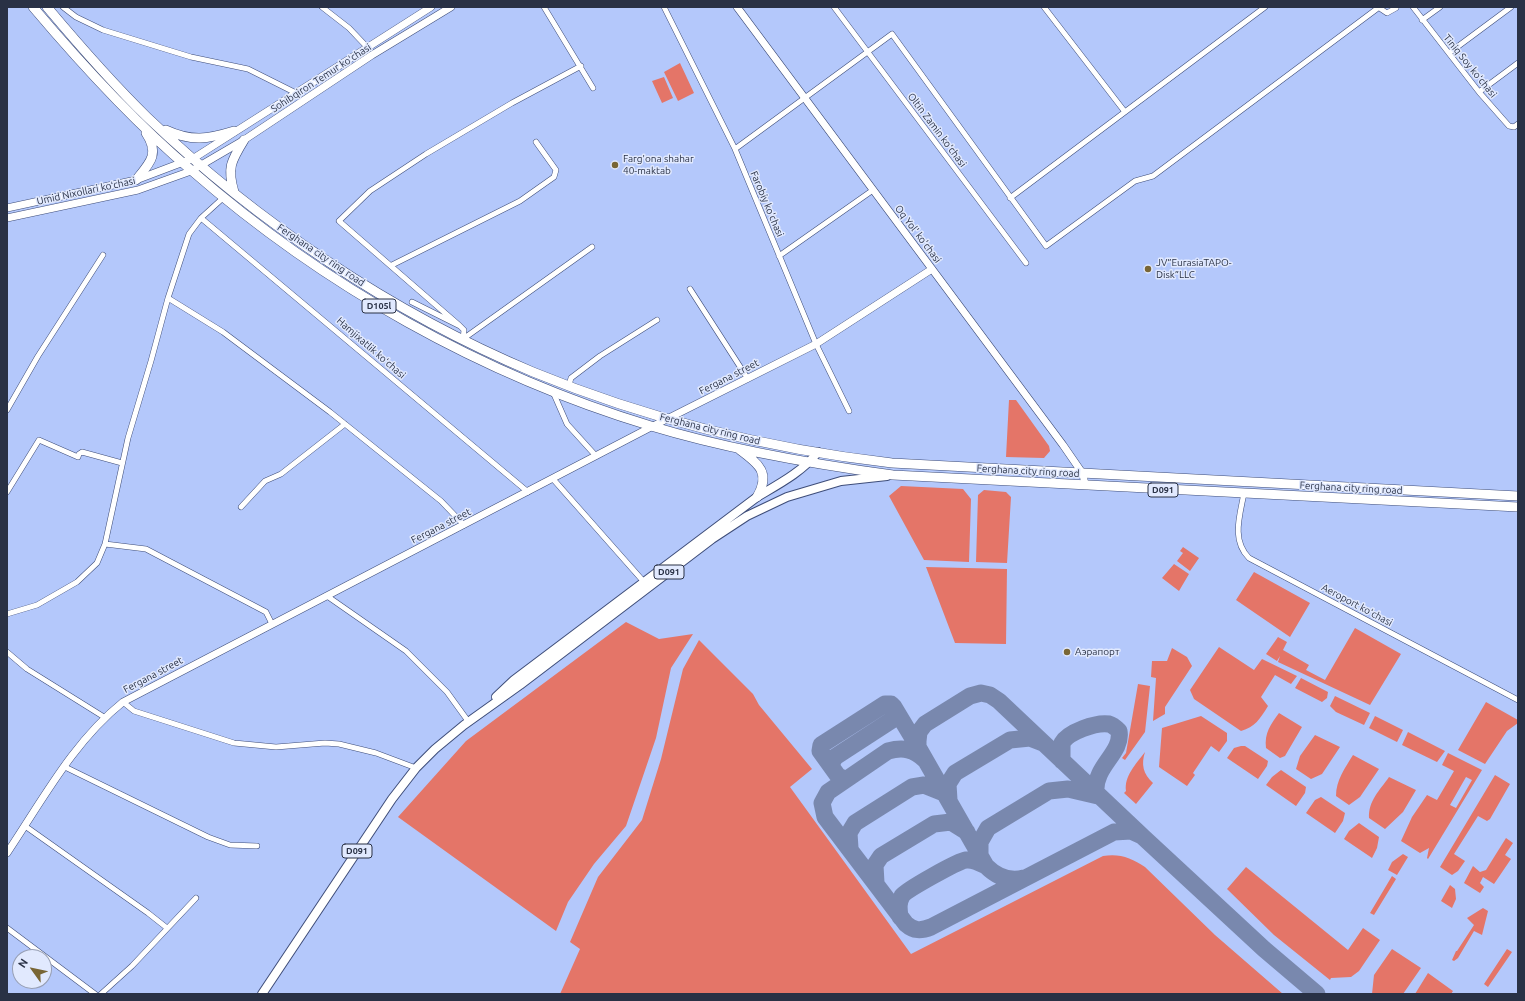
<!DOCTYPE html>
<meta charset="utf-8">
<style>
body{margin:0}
#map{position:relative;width:1525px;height:1001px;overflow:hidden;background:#b4c8fb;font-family:Ubuntu,sans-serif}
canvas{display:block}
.frame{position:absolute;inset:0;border:8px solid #293145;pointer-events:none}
.north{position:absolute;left:12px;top:949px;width:40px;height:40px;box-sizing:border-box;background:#e1e9fe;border:1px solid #979fb4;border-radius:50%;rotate:303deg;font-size:11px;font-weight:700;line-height:16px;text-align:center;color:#293145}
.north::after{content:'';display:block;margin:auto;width:14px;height:18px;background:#796635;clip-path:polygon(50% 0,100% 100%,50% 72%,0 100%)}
</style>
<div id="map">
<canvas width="1525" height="1001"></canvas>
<div class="frame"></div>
<div class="north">N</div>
</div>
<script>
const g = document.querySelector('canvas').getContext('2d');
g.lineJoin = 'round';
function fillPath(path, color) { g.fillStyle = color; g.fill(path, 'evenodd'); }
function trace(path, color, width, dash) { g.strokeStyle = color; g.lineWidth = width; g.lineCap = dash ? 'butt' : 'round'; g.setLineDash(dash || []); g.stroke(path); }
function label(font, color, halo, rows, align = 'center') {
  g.font = font + ' Ubuntu,sans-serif'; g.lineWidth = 3; g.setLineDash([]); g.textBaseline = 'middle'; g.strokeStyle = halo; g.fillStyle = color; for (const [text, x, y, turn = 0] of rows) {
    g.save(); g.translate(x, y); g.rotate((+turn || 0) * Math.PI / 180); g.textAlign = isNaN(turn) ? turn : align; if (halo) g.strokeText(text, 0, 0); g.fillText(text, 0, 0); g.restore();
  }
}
fillPath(new Path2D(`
 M680,63L694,93L678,101L664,72Z
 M664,77L673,98L662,103L652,81Z
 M1009,400H1016L1049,446L1050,451L1044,458L1006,457Z
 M901,486L963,489L971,499L969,562L924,560L889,496Z
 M984,490L1006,492L1011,497L1007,563L976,562L978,495Z
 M1183,547L1199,558L1190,571L1177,561L1183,553L1180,551Z
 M1174,564L1189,574L1179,591L1162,578Z
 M926,567L1007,569L1006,644L955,643Z
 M1254,572L1310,603L1290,637L1236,600Z
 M626,622L659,639L693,634L671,668L656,738L626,826L594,864L568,902L556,931L398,817L466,741Z
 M1355,628L1401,654L1370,705L1278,662L1280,656L1277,661L1266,654L1278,637L1287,642L1283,650L1309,665L1306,670L1325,680Z
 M699,640L753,694L759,705L812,769L790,787L911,954L1103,856C1119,853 1132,858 1145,867L1215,935L1283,994H560L580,949L570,942L598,877L642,820L661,759L683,669Z
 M1219,647L1254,670L1262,659L1297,676L1291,684L1275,675L1261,697L1268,706C1260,719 1255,727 1241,731L1194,699L1190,690Z
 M1172,648L1187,657L1192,666L1165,707V714L1153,721L1156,678L1151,677L1152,661H1167Z
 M1301,678L1328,692L1327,698L1322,702L1295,688Z
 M1138,684L1150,686L1145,732L1125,760L1122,758L1126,753Z
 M1335,696L1370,713L1364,725L1336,712L1330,706Z
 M1486,702L1518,720V723L1507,731L1485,764L1458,750Z
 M1279,713L1302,727L1285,756L1280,758L1266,748C1264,733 1271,724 1279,713Z
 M1201,716L1227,733V741L1219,752L1211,746L1193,773L1195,775L1187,786L1159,767L1162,728Z
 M1375,716L1403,730L1397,742L1369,728Z
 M1408,732L1445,751L1437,762L1402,745Z
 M1315,735L1340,747L1322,774L1311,779L1296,769L1300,756Z
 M1241,746H1245L1268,761L1267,766L1258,779L1227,758L1234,748Z
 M1145,752C1141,764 1143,774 1153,783L1136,804L1124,793L1126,791C1124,776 1136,764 1145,752Z
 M1448,753L1482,770L1428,859L1427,858L1429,848L1420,853L1401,841L1412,817L1427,795L1437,800L1454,771L1442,765ZM1466,777L1472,780L1456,808L1450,805Z
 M1353,755L1379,769L1360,797L1349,805L1336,796C1336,780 1345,768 1353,755Z
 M1281,770L1306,787L1305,793L1296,806L1266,785L1272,777Z
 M1495,775L1510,784L1490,819L1487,821L1478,816L1454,854L1465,861L1458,871L1452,875L1440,867Z
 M1389,777L1416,790L1403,812L1385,829L1369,818C1368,801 1380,790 1389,777Z
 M1321,797L1345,813L1343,821L1335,833L1306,813L1315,800Z
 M1359,823L1379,837L1377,848L1372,858L1344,839L1349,831Z
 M1506,838L1513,843L1505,855L1511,859L1494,884L1483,877L1480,883L1484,887L1480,893L1464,883L1473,866L1480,872L1486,870Z
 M1403,854L1408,857L1397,875L1388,870L1392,862Z
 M1246,867L1348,950L1363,928L1380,940L1359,971L1351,977L1331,978L1330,980L1274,935L1227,889Z
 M1392,876L1396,879L1374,915L1370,913Z
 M1450,885L1455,889L1456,899L1452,908L1441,901Z
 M1483,908L1488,911L1482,935L1474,931L1458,958L1454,961L1452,960L1456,951H1457L1474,925L1467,918Z
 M1392,949L1421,968L1403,994H1372L1374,975Z
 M1507,949L1512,952L1488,987L1484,984Z
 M1428,973L1453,991L1451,994H1415Z`), '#e47568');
trace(new Path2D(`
 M925,760C914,749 903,747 888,751L828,792L822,803L825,817L906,924C914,931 921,931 931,927L1114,832L1131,831L1142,836L999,701L990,695L981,693L970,696L925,724L919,732L918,741V747L986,866C997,877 1009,882 1024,878
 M1062,761V743C1068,732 1096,722 1109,724C1113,725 1116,728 1119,731C1123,753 1094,766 1096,792
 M831,765L835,757L895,718L901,719
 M845,779L838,776L820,751L821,745L885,704H891L894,707L918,747
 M949,800L948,784L955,773L1010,740L1030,738L1043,743
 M1142,836L1264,949L1317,994
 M850,848L849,833L855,823L912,787L924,785L944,793
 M980,855V842L988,828L1049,791L1068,789L1098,796
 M876,883L875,865L881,856L934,824L951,822L967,832
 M900,917C899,909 898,903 902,896C906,890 958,861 966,860C973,859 980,863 986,866`), '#7988ae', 17);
const street = new Path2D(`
 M63,7L76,17L103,30L191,57L248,69L296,93
 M322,7L349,28L367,47
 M544,7L593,88
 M664,7L735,149L816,344L849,411
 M834,7L1026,263
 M1044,7L1125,112
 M1378,7L1387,13L1396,8
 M1413,7L1479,92L1509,126L1514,127L1518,124
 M1422,20L1440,7
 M1449,53L1511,7
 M1479,92L1518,63
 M735,149L892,34L1046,246L1135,181L1153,176L1378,8
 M1010,198L1265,7
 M201,218L528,492
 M779,256L873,190
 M392,265L520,201L554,177L556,170L536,142
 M690,289L748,379
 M168,298L223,332L330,412L441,501L464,525
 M412,302L460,326L464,330L463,339
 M460,326L339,221L370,191L426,154L512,103L581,66
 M463,339L592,247
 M569,385L571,378L600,356L657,320
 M553,392L567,424L596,456
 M7,410L38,356L103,255
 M553,479L644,582
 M7,492L39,440L78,457L79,454L82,452L122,463
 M1244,493C1240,515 1231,540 1249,558L1518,700
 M241,507L265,481L281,474L345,424
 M105,544L146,549L266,612L272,624
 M327,596L406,651L447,692L468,721
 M7,614L37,605L77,582L97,563L105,544L128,438L151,361L168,298L189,234L201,218L223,198
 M7,652L27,669L104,717
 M123,702L134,711L234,743L276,747L325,743L339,744L376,753L416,768
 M65,767L208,837L230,845L257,846
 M25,826L148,913L167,928
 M7,928L95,994
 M101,994L132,966L196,898`);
const secondary = new Path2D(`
 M737,7L1063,445L1083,474L1085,485
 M7,208L136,180L194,158L431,7
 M7,218L138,190L191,171L244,140L372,55L451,7
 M7,853C42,801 73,742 123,702L653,426L816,344L932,269`);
const primary = new Path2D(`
 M496,697L514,680L757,497C779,484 802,472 818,452
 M262,994L392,799L416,768L435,749L464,725L520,685L712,539L747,516L787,497L841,481L887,476`);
const highway = new Path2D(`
 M33,7C82,65 133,121 191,170C324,286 482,375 651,426C730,450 812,464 893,475L1518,507
 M47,7C79,45 111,82 147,117C257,222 392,313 533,372C647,419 770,449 892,463L1518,496
 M166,130C192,142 208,139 234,131
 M136,180C150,163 160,154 146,133
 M234,192C227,168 231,161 244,140
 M740,450C759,464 771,473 757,497`);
trace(street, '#3e4d79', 6);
trace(secondary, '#3e4d79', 8);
trace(primary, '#3e4d79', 10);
trace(highway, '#3e4d79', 10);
trace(street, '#fff', 5);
trace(secondary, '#fff', 7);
trace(primary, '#fff', 8);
trace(highway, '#fff', 9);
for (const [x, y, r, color] of [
 [615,165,4,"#796635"],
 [1148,269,4,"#796635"],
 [1067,652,4,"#796635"]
]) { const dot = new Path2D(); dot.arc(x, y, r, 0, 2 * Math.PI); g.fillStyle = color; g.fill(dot); trace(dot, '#e1e9fe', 1.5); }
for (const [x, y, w] of [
 [379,306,34],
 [1163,490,30],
 [669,572,30],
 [357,851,30]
]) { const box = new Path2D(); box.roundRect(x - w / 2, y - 7, w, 14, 3); g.fillStyle = '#e1e9fe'; g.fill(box); trace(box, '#293145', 1); }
label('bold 9px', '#293145', null, [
 ["D105l",379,306],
 ["D091",1163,490],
 ["D091",669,572],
 ["D091",357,851]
]);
label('10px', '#293145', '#e1e9fe', [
 ["Tiniq Soy koʻchasi",1470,66,51],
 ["Sohibqiron Temur koʻchasi",321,78,-33],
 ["Oltin Zamin koʻchasi",937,130,53],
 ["Umid Nixollari koʻchasi",86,191,-12],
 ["Farobiy ko'chasi",767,204,67],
 ["Oq Yol' ko'chasi",918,234,53],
 ["Ferghana city ring road",321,255,34],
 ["Hamjixatlik koʻchasi",371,348,41],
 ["Fergana street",729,377,-27],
 ["Ferghana city ring road",710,429,14],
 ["Ferghana city ring road",1028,471,3],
 ["Ferghana city ring road",1351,488,3],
 ["Fergana street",441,526,-27],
 ["Aeroport koʻchasi",1357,605,28],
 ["Fergana street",153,675,-28]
]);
label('10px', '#293145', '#e1e9fe', [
 ["Farg'ona shahar",623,159],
 ["40-maktab",623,171],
 ["JV”EurasiaTAPO-",1156,263],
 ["Disk”LLC",1156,275],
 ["Аэрапорт",1075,652]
], 'left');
</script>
